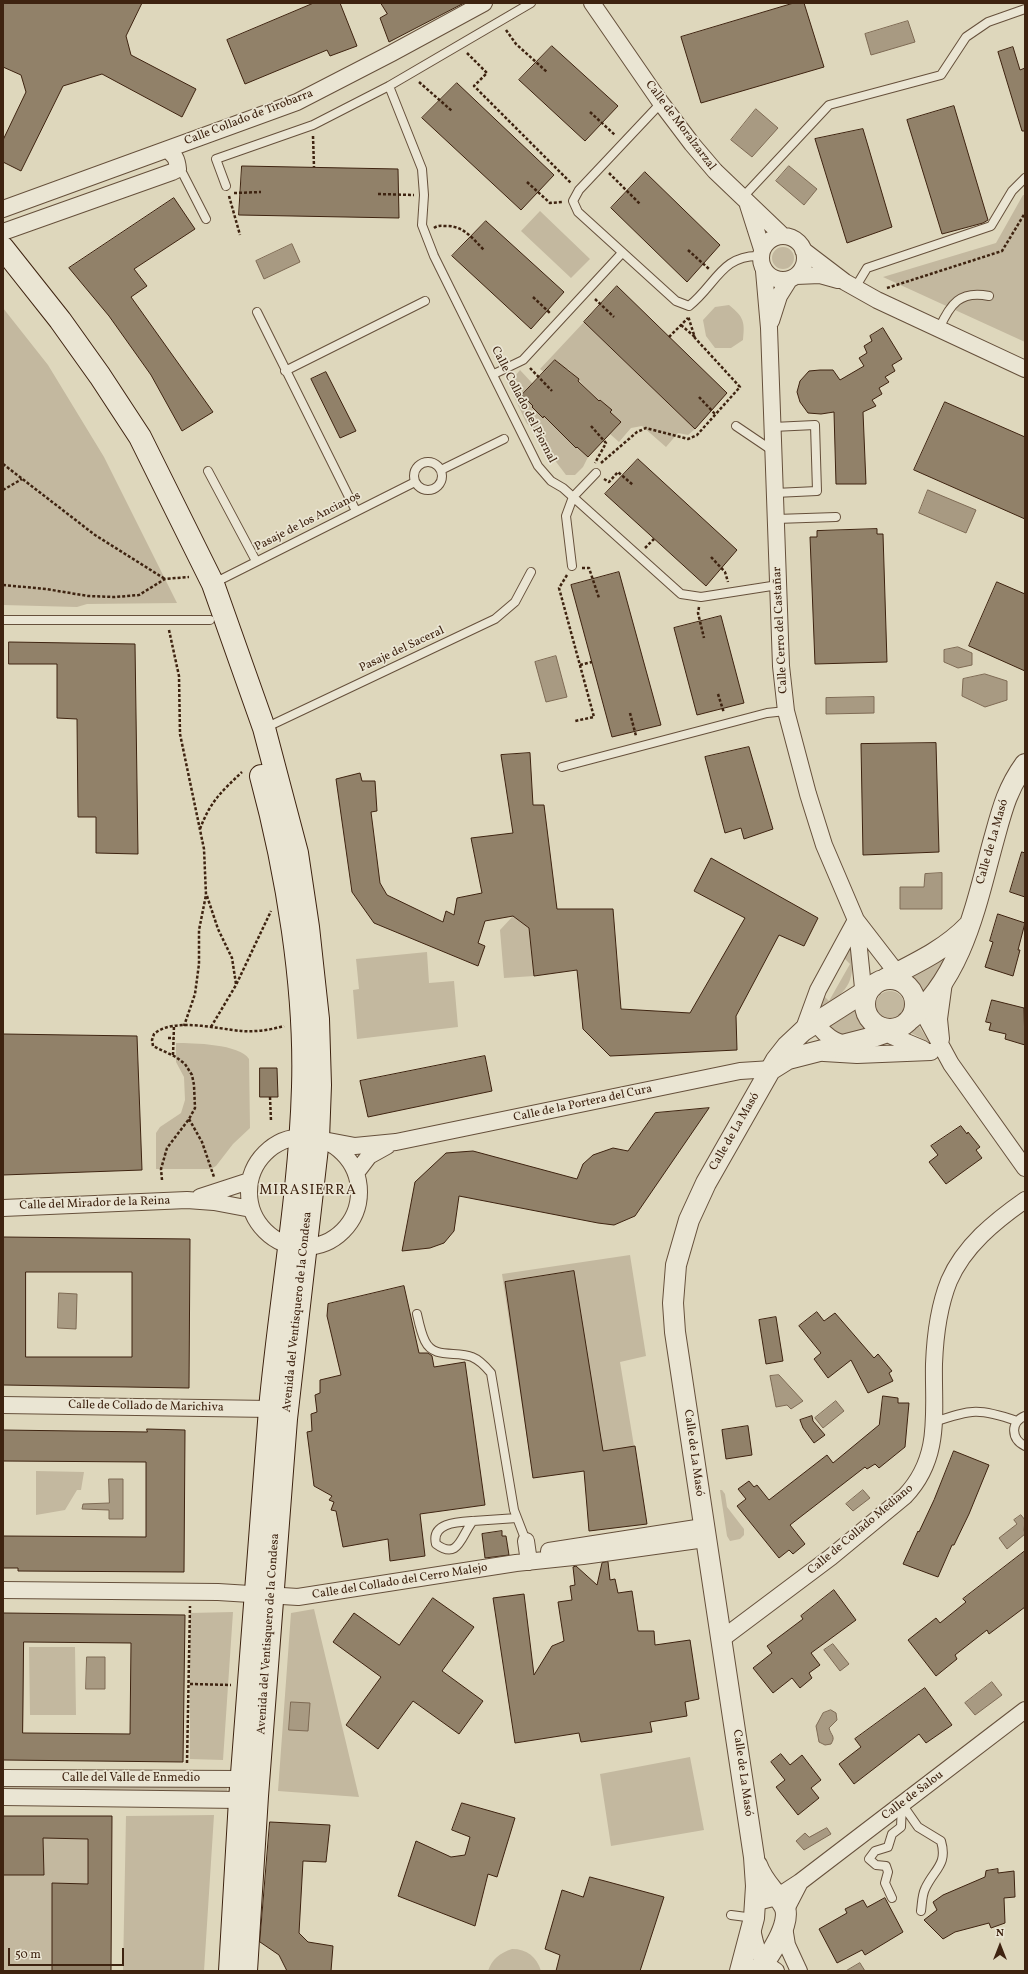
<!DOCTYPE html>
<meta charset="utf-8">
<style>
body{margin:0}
#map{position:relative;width:1028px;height:1974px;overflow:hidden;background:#ded7bc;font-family:Vollkorn,serif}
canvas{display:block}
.frame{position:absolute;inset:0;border:4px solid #3e2310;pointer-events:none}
.north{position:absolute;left:980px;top:1926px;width:40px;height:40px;-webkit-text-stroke:3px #eae5d3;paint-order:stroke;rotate:0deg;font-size:11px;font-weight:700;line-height:16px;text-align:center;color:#3e2310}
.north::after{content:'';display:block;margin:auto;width:14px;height:18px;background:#3e2310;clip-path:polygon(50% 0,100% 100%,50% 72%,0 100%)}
.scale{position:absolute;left:8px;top:1948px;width:116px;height:18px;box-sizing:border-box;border:2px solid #3e2310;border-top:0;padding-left:5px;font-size:12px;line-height:14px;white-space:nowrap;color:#3e2310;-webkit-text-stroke:3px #eae5d3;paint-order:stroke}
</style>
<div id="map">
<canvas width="1028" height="1974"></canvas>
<div class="frame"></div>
<div class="north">N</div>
<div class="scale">50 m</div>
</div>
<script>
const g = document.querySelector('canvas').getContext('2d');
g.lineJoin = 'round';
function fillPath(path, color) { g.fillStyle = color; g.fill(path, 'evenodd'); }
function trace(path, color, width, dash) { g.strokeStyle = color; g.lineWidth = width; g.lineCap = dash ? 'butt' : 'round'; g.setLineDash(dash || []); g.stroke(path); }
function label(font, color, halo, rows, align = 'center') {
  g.font = font + ' Vollkorn,serif'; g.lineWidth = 3.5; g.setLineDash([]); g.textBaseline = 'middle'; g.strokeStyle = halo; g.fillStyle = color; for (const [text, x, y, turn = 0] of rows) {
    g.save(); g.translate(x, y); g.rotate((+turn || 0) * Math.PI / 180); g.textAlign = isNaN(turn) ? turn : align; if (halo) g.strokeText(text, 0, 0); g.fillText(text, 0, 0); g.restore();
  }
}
fillPath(new Path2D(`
 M1023,195H1025V342L883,277L996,243Z
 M540,211L590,259L571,278L521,231Z
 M772 258a11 11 0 1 1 22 0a11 11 0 1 1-22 0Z
 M729,305C744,317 745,322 743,340L731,348H715L706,336L703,320L715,307Z
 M3,308L48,365L104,457L177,603L87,604L77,607L3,605Z
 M584,322L695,429L688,435L678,433L666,447L642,426L631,428L619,442L610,434L621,422L610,412L611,410L600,400L599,401L568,369L566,370L555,360L544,372L540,369Z
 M520,370L533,384L522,396L533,406L532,407L543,418L544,416L576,448L577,447L588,457L583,467L575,475H566L526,422L510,388L512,380Z
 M513,916L529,928L534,976L504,978L500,930Z
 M851,944C855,982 851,988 821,1010L819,1006L822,994L829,1001L850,964L842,956Z
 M427,952L429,983L454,981L458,1027L357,1039L353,990L359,989L356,959Z
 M944,954L948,958L923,993L911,976Z
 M876 1005a14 14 0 1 1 28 0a14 14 0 1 1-28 0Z
 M856,1010L858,1020L865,1029L842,1036L830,1026Z
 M919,1026L929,1042L911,1033Z
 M176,1043C193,1043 240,1044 249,1059L250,1128L233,1144L216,1166L211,1169H156V1133L160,1127L181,1113L185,1100L184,1077L176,1062Z
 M630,1255L646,1356L620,1362L647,1524L589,1531L584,1471L533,1478L502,1274Z
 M36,1471L84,1472L81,1490H77L65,1510L36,1515Z
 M720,1490H722L725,1494L727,1507L744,1529V1535L740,1539L730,1541L727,1536Z
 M314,1609L359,1797L278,1791L291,1613Z
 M233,1612L223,1760L190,1759V1613Z
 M29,1647H75L76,1715H30Z
 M690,1757L704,1830L611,1846L600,1774Z
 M3,1784L227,1785V1791L3,1792Z
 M214,1815L204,1971H123L126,1816Z
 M43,1838L88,1839V1884H52V1971H3V1875H44Z
 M512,1949C527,1949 537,1957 541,1971H488C492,1959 500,1953 512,1949Z`), '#c3b89f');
const water = new Path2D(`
 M908,21L915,42L871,55L865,34Z
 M756,109L778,128L752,157L731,140Z
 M789,166L817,189L804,205L776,181Z
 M292,244L300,262L264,279L256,261Z
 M928,490L976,510L966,533L919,513Z
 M958,647L972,653V665L958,668L944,662V650Z
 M556,656L567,697L546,702L535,662Z
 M985,674L1007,681V700L985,707L962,696L963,679Z
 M874,697V713L826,714V698Z
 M942,873V909H900V887H924L925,874Z
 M59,1293L77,1294L76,1329L58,1328Z
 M779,1375L803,1401L791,1409L787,1405L776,1407L770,1376Z
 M836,1401L844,1411L823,1428L815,1418Z
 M109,1479H123V1519H109V1510L82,1509L83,1504L109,1503Z
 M863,1490L870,1498L853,1511L846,1504Z
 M1021,1515L1025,1520L1024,1530L1025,1534L1007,1549L999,1538L1017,1524L1014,1520Z
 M833,1644L849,1664L840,1671L824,1650Z
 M87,1657H105V1689H86Z
 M992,1682L1002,1695L975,1715L965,1703Z
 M291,1702L310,1703L308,1731L289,1730Z
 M831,1710L836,1713L837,1720L829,1728C831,1736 836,1736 831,1744L825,1745L819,1742L816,1726L823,1713Z
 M827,1828L831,1834L804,1850L796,1841L805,1833L809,1837Z
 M860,1963L865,1971H846Z`);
fillPath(water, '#a89a82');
trace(water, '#7e6a54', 1);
const building = new Path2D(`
 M3,3H142L126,36L131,55L196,89L182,117L102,74L63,86L21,171L3,162V140L26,92L21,75L3,67Z
 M314,3H340L357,46L330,56L327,50L245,84L227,40Z
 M381,3H464L389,42L380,18L387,14Z
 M794,3H804L824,67L701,103L681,37Z
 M552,46L618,106L585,141L519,80Z
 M1013,47L1020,70L1025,68V131H1022L998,52Z
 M457,83L554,175L521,210L422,118Z
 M954,106L988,220L983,223L942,234L907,120Z
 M863,129L892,227L847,243L815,139Z
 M242,166L398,169L399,218L239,215Z
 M645,172L720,245L687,282L611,208Z
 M174,198L195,229L134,269L147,286L131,297L213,412L182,431L151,375L109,316L69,268Z
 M486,221L564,292L531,329L452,256Z
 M617,286L727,393L695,429L584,322Z
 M883,328L902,359L892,365L895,371L885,377L889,382L879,388L882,394L872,400L876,406L863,412L866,484H836L834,412L821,414L808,413L800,402L797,392L800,381L809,371L820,370H833L840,380L864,366L859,358L867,353L864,346L872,341L870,336Z
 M555,360L579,379L578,381L599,401L600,400L612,410L610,412L621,422L588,457L577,447L576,448L544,416L543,418L532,407L533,406L522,395Z
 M326,372L356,431L340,438L311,379Z
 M945,402L1025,437V519L914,470Z
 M638,459L737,550L706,586L605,494Z
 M877,529V534H883L887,662L815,664L810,537H817V531Z
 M619,572L661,725L612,737L571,585Z
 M997,582L1025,594V671L969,646Z
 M721,616L744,703L697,715L674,628Z
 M9,642L135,644L138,854L96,853V817H78L77,719L57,718V664H9Z
 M936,743L939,852L863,855L861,744Z
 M749,747L773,829L744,839L741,828L725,833L705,757Z
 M530,753L533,805H544L557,909H613L621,1009L690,1013L745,918L694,891L711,858L818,918L804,946L779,935L736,1016L737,1050L610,1056L583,1029L577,970L534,976L529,928L513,916L485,921L478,943L485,946L478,966L374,923L352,892L336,779L360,773L362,781H375L377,811L371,812L380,883L387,895L443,922L446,911L454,915L457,898L482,893L471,838L513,833L501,755Z
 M1022,852L1025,853V897L1010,892Z
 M998,914L1025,923L1018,950H1020L1013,976L985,967L993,942L990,941Z
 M992,1000L1024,1008L1025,1045L1005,1039L1006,1034L989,1030L991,1023L986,1022Z
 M3,1034L137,1036L142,1170L3,1175Z
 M485,1056L492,1091L368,1117L360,1081Z
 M260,1068H277L278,1097H260Z
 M709,1108L635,1216L614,1225L598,1223L459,1196L454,1231L444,1243L430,1248L402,1251L415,1182L446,1153L473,1151L577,1179L583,1164L593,1155L613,1148L628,1151L655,1113Z
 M961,1126L967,1134L968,1132L980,1147L976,1150L982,1158L946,1184L929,1162L938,1155L931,1146Z
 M3,1237L190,1239L189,1388L3,1385ZM26,1272H132V1357H26Z
 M574,1271L603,1451L635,1446L647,1524L589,1531L584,1471L533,1478L505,1282Z
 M404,1286L419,1353H428L432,1356L434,1367L465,1362L485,1505L420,1514L425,1556L390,1561L388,1539L343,1547L336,1511L331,1510L334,1502L329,1500L332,1496L314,1486L307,1432L312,1431L311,1414L317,1412L315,1395L320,1393V1380L341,1375L327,1316L328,1304Z
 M817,1312L824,1321L835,1313L874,1358L878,1354L892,1371L889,1373L893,1381L868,1393L851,1360L828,1378L814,1359L821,1353L799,1326Z
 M776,1317L783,1361L766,1364L759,1320Z
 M883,1396L898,1398V1403H909L905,1447L879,1468L875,1464L867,1469L865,1467L790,1525L805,1544L793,1554L789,1550L779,1558L737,1506L746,1499L738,1489L749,1481L754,1487L757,1485L769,1500L827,1455L833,1463L879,1425Z
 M812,1416L813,1421L825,1435L814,1443L803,1428L800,1420Z
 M748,1426L752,1455L726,1459L722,1430Z
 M147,1429L185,1430L184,1572L18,1571V1568H3V1536L146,1537V1462L3,1461V1430L147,1432Z
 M954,1451L989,1465L969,1514L954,1545H952L938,1577L903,1564L918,1531L919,1532L934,1500Z
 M502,1531V1536H506L509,1555L485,1558L482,1534Z
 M1025,1551V1607L989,1634L987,1630L955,1655L957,1659L936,1676L908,1640L936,1618L940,1623L966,1602L963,1599Z
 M608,1562L610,1580L615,1579L618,1593L632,1591L638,1631H654L655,1645L690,1640L699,1699L685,1702L687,1716L650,1722L652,1732L581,1742L579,1733L515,1743L493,1598L524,1594L534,1675L552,1646L564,1641L558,1602L572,1600L570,1586L575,1585L573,1567L576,1566L597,1585L602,1563Z
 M834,1590L856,1620L811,1653L820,1665L809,1673L812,1678L800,1688L792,1678L773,1693L753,1668L772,1653L767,1646L803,1619L801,1616Z
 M433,1598L474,1627L442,1671L483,1701L459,1734L413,1701L378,1749L346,1725L381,1677L333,1642L354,1613L399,1645Z
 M3,1613L185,1615L183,1762L3,1760ZM24,1642L131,1643L130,1734L23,1733Z
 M925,1688L952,1725L926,1743L919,1734L854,1784L839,1764L861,1747L855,1739Z
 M781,1754L790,1765L802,1755L821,1780L811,1788L819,1798L798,1815L776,1787L785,1780L771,1762Z
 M462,1803L515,1818L497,1877L488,1874L475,1926L398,1896L416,1841L451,1857L465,1855L470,1837L452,1830Z
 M3,1816H112L111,1971H52V1883L88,1884V1839L43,1838L44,1875H3Z
 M270,1822L330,1825L326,1862L303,1861L299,1933L308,1942L333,1946L331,1971H287L279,1955L260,1942Z
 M998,1869V1873L1014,1871L1015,1897L1004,1898L1005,1923L991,1928L989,1923L955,1932L943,1939L924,1920L937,1910L933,1902L943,1895L985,1877L986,1871Z
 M590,1877L664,1897L640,1971H556L560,1955L545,1949L562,1890L583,1897Z
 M885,1898L903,1932L865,1955L862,1950L837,1963L819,1929L847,1913L845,1909L863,1900L867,1907Z`);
fillPath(building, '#918169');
trace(building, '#3e2310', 1);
const service = new Path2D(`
 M389,86L422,169L424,195L422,225L434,256L538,466L551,481L563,488L681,594L701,597L778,585
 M661,103L579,190L573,201L578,212L676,301L689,306C715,286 722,254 760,256
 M178,169L183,174L206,219
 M226,186L216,159L313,125L389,86L531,3
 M742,198L829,105L941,75L966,37L988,22L1025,9
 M855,288L867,268L991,226L1012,191L1025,178
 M257,312L356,511
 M939,329C950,304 960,290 989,296
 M285,371L425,301
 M494,374L523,360L622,253
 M736,426L773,451
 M773,427L815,425L817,491L775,493
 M414 476a14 14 0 1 1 28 0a14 14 0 1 1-28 0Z
 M441,470L504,439
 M208,471L256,561
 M776,519L836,517
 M572,566L566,516L573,497L596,473
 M214,583L415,482
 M3,620H210
 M265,728L495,619L515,602L531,572
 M562,767L767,713L786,711
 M417,1314C419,1323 421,1333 425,1341C434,1360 457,1350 472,1357C480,1360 486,1367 491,1373L514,1510L526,1541
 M1025,1416C1010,1422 1011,1439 1025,1446
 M934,1422C972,1409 979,1408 1017,1421
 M473,1521C461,1535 459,1561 436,1544C431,1523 457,1522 473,1521L517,1518
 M892,1898L885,1883L888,1872L886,1866L876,1865L869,1859L875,1851L888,1847L892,1834L901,1827L902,1804L918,1827L941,1841C948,1865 934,1869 925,1889C922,1895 922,1904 921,1911
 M731,1915L754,1918`);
const minor = new Path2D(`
 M592,3L661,103L692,144L715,171L783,236
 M748,205L762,249
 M3,209L297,102L392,53L484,3
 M3,232L172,172L178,169C177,159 175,155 167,150
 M761 258a22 22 0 1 1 44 0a22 22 0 1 1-44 0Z
 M803,250L845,282L877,300L1025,369
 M764,271L769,328L781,666L786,711L808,794L824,845L856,920L907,986
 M796,276L820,275L838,280
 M771,321L779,296L789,280
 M856,920L865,1007
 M912,992L951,1064L1025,1168
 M812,1012C815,1027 831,1042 846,1044
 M873,1023L892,1036L923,1049
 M803,1031L818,990L856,920
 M941,1039L939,1019L944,982
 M824,1053L857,1055L931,1052
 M249 1192a55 55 0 1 1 110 0a55 55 0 1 1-110 0Z
 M318,1139L355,1146L396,1142L740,1071L772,1069
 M356,1173L369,1156L387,1146
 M200,1197L249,1181
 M3,1208L187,1200L214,1202L251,1209
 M3,1405L270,1409L279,1412
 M526,1541L529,1562
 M549,1551L703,1527
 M3,1590L218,1592L298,1597L516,1563L583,1556L705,1539
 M723,1638L831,1557L905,1496C942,1457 933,1412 934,1364C935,1337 939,1306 949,1281C964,1246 995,1221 1025,1200
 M3,1778L242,1779L251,1782
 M3,1797L240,1800L251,1798
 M800,1882L1025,1710
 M755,1905L761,1901L777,1897L800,1882L785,1911
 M784,1927L787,1945L799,1971
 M752,1928C755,1946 759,1961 776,1971`);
const tertiary = new Path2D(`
 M885,979C914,964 945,950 968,926
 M865 1004a25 25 0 1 1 50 0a25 25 0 1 1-50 0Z
 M907,1022C963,978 976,904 994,839C1002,810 1007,789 1025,764
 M772,1069L788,1059L870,1038L896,1029
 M757,1865C764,1884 775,1890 784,1906C793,1922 768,1959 757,1971
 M740,1971L754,1918L756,1886L754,1857L675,1332L673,1303L676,1265L689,1220L706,1183L776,1060L787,1046L803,1031L872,987`);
const secondary = new Path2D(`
 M3,248L60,320L100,376L140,437L213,584L264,728L297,853L308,927L318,1019L320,1085L318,1139L286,1419L257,1796L246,1971
 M230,1971L240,1800L270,1409C280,1301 300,1194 303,1087C306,988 287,872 261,776`);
trace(service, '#66503b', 10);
trace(minor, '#66503b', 18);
trace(tertiary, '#66503b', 22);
trace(secondary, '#3e2310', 24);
trace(new Path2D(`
 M506,30L516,44L547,72
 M467,53L487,73L474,86L571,183
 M419,82L452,111
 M590,112L615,135
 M313,136L314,167
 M609,173L640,204
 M527,182L550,203L563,202
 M234,193L261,192
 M378,194L414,195
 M229,196L240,235
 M434,228C438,225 442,226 447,226C464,226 473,239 484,250
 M688,250L709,269
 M887,288L1002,251L1025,213
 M533,297L551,314
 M595,299L614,317
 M681,325L695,337
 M669,337L688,318
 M530,368L552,391
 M699,397L715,414
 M591,426L606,443L595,463
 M601,463L637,432L646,428L688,439L697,435L740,387L695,338L688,316
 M3,464L95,535L165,579
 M604,479L609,482L618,472L633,485
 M3,490L22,479
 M645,548L654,539
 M711,557L725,572L728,582
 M582,568H589L599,598
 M567,575L559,588L594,717L575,721
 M3,585L46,589L88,596L115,597L139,595L165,579L189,577
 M699,607L698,613L704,638
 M169,630L179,676L180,734L204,849L206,895L199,930V964L195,994L184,1026
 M580,665L592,662
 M718,694L724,713
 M630,713L636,736
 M200,829C210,802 221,792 242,772
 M207,896L218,929L232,958L236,984
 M211,1027L236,985L271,911
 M168,1038H174
 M173,1055L174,1026
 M270,1097L271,1121
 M189,1119L202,1142L214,1177
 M162,1180L161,1169L167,1148L189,1119L195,1108L194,1085L192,1075L185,1064L176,1057L153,1046L152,1040L154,1034C173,1017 218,1029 241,1031C256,1032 270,1030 284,1026
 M190,1684L231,1685
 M187,1763L190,1606`), '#3e2310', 2.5, [3, 2]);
trace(service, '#eae5d3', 8);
trace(minor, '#eae5d3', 16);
trace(tertiary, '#eae5d3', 20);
trace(secondary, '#eae5d3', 22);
label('12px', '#3e2310', '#eae5d3', [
 ["Calle Collado de Tirobarra",249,118,-21],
 ["Calle de Moralzarzal",680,126,53],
 ["Calle Collado del Piornal",523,405,63],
 ["Pasaje de los Ancianos",308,522,-27],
 ["Calle Cerro del Castañar",781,630,-93],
 ["Pasaje del Saceral",402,650,-25],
 ["Calle de La Masó",993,842,-74],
 ["Calle de la Portera del Cura",583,1104,-12],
 ["Calle de La Masó",735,1132,-60],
 ["Calle del Mirador de la Reina",95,1204,-2],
 ["Avenida del Ventisquero de la Condesa",298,1312,-84],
 ["Calle de Collado de Marichiva",146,1407,1],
 ["Calle de La Masó",693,1453,82],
 ["Calle de Collado Mediano",861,1530,-40],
 ["Calle del Collado del Cerro Malejo",400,1582,-9],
 ["Avenida del Ventisquero de la Condesa",269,1634,-86],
 ["Calle de La Masó",742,1773,82],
 ["Calle del Valle de Enmedio",131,1779],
 ["Calle de Salou",913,1796,-37]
]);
g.letterSpacing = '1px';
label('14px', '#3e2310', '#eae5d3', [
 ["MIRASIERRA",308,1191]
]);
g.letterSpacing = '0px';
</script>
